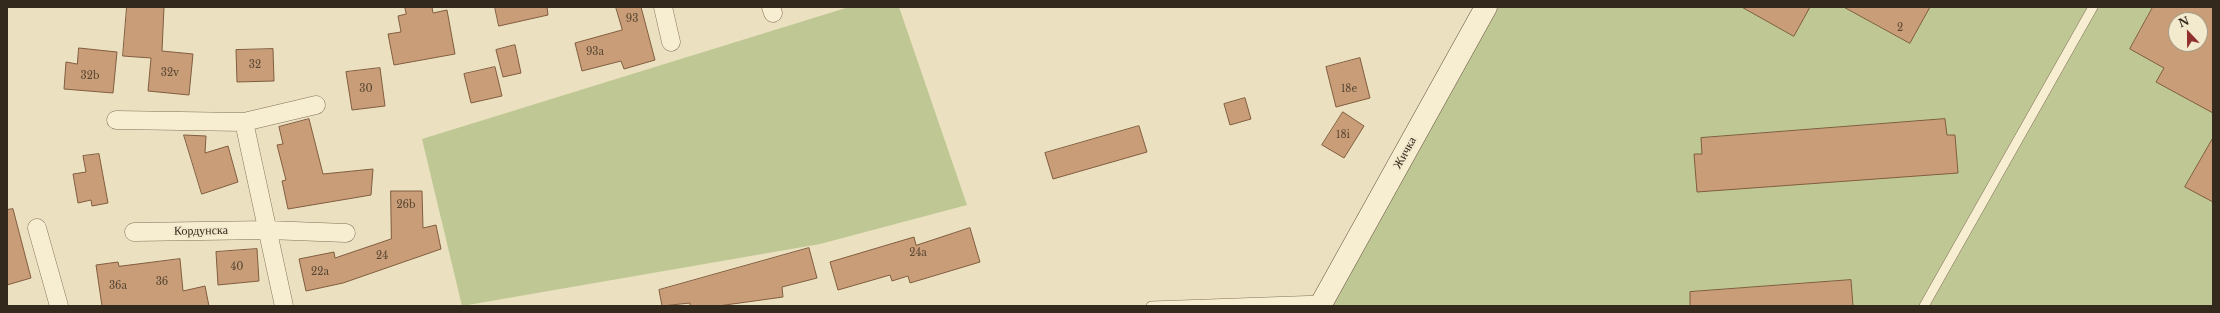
<!DOCTYPE html>
<meta charset="utf-8">
<style>
body{margin:0}
#map{position:relative;width:2220px;height:313px;overflow:hidden;background:#ebe0bf;font-family:"Libre Baskerville",serif}
canvas{display:block}
.frame{position:absolute;inset:0;border:8px solid #33291c;pointer-events:none}
.north{position:absolute;left:2168px;top:12px;width:40px;height:40px;box-sizing:border-box;background:#f3eace;border:1px solid #a69d87;border-radius:50%;rotate:338deg;font-size:11px;font-weight:700;line-height:16px;text-align:center;color:#33291c}
.north::after{content:'';display:block;margin:auto;width:14px;height:18px;background:#8f302c;clip-path:polygon(50% 0,100% 100%,50% 72%,0 100%)}
</style>
<div id="map">
<canvas width="2220" height="313"></canvas>
<div class="frame"></div>
<div class="north">N</div>
</div>
<script>
const g = document.querySelector('canvas').getContext('2d');
g.lineJoin = 'round';
function fillPath(path, color) { g.fillStyle = color; g.fill(path, 'evenodd'); }
function trace(path, color, width, dash) { g.strokeStyle = color; g.lineWidth = width; g.lineCap = dash ? 'butt' : 'round'; g.setLineDash(dash || []); g.stroke(path); }
function label(font, color, halo, rows, align = 'center') {
  g.font = font + ' "Libre Baskerville",serif'; g.lineWidth = 4; g.setLineDash([]); g.textBaseline = 'middle'; g.strokeStyle = halo; g.fillStyle = color; for (const [text, x, y, turn = 0] of rows) {
    g.save(); g.translate(x, y); g.rotate((+turn || 0) * Math.PI / 180); g.textAlign = isNaN(turn) ? turn : align; if (halo) g.strokeText(text, 0, 0); g.fillText(text, 0, 0); g.restore();
  }
}
fillPath(new Path2D(`
 M849,7H899L967,205L820,244L462,306L422,139Z
 M1486,7H2213V306H1320ZM2176,20H2200V44H2176Z`), '#bfc894');
const building = new Path2D(`
 M127,7H164L162,51L193,54L189,95L148,91L151,58L123,56Z
 M405,7H432L433,13L447,10L455,54L394,65L388,34L401,32L398,16L406,14Z
 M495,7H547L548,15L499,26Z
 M616,7H641L655,60L624,69L621,61L582,71L575,43L622,30Z
 M1742,7H1810L1794,36Z
 M1844,7H1930L1910,43Z
 M2153,7H2213V113L2156,82L2164,68L2130,49ZM2176,20H2200V44H2176Z
 M515,45L521,73L503,77L496,50Z
 M79,48L117,52L113,93L64,89L66,62L77,64Z
 M273,49L274,81L237,82L236,50Z
 M1360,58L1370,98L1336,107L1326,67Z
 M495,67L502,96L471,103L464,74Z
 M380,68L385,106L352,110L346,72Z
 M1245,98L1251,119L1230,125L1224,104Z
 M1343,112L1364,126L1344,158L1322,145Z
 M309,119L323,174L373,169L371,195L288,209L282,181L286,180L277,145L283,144L279,127Z
 M1945,119L1947,135H1955L1958,173L1697,192L1694,154H1702L1701,138Z
 M1139,126L1147,152L1053,179L1045,153Z
 M184,135L206,136L205,153L228,146L238,182L202,194Z
 M2213,138V202L2185,187Z
 M99,154L108,203L92,206L91,200L78,203L73,174L86,172L83,156Z
 M391,191H422L423,228L436,225L441,249L343,283L306,291L299,259L334,252L335,258L391,239Z
 M13,209L31,278L7,285V210Z
 M970,228L980,262L910,283L908,276L892,281L890,275L838,290L830,262L914,237L916,245Z
 M809,248L817,278L782,287L783,297L718,306H690V303L662,306L659,290Z
 M257,249L259,281L218,285L216,252Z
 M180,259L183,291L205,286L209,306H102L96,265L118,262L119,266Z
 M1851,280L1853,306H1690V292Z`);
fillPath(building, '#c89d77');
trace(building, '#815d40', 1);
const lane = new Path2D(`
 M1151,306L1322,300
 M1924,306L2093,7`);
const street = new Path2D(`
 M663,7L671,42
 M771,7L773,13
 M116,120L244,122L284,306
 M244,122L316,105
 M37,228L59,306
 M134,232L268,230L346,233`);
const secondary = new Path2D(`
 M1320,306L1486,7`);
trace(lane, '#837159', 10);
trace(street, '#837159', 19);
trace(secondary, '#64523c', 23);
trace(lane, '#f7eed2', 9);
trace(street, '#f7eed2', 18);
trace(secondary, '#f7eed2', 22);
label('10px', '#584633', null, [
 ["93",632,19],
 ["2",1900,28],
 ["93a",595,52],
 ["32",255,65],
 ["32v",170,73],
 ["32b",90,76],
 ["30",366,89],
 ["18e",1349,89],
 ["18i",1343,135],
 ["26b",406,205],
 ["24a",918,253],
 ["24",382,256],
 ["40",237,267],
 ["22a",320,272],
 ["36",162,282],
 ["36a",118,286]
]);
label('12px', '#33291c', '#f3eace', [
 ["Жичка",1405,153,-61],
 ["Кордунска",201,231,-1]
]);
</script>
